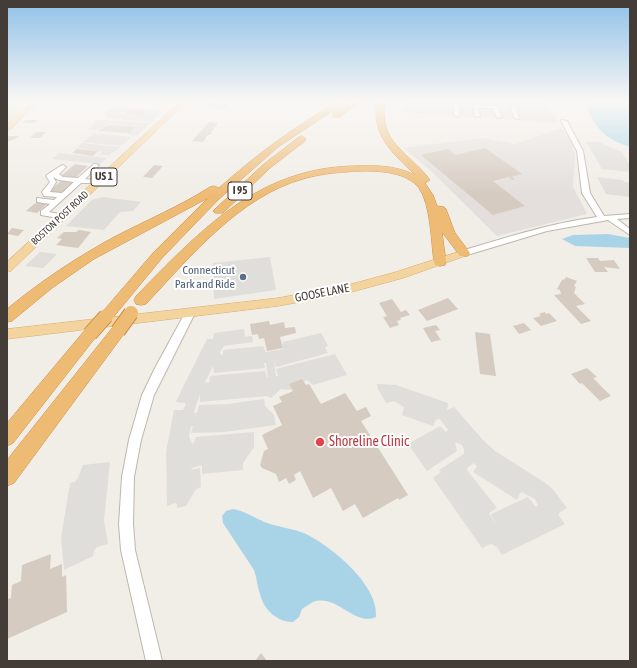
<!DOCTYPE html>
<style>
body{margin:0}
#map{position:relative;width:637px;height:668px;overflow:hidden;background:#f1ede7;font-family:"Asap Condensed",sans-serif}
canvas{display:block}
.frame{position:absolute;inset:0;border:8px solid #443d37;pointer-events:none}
</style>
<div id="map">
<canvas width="637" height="668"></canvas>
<div class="frame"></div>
</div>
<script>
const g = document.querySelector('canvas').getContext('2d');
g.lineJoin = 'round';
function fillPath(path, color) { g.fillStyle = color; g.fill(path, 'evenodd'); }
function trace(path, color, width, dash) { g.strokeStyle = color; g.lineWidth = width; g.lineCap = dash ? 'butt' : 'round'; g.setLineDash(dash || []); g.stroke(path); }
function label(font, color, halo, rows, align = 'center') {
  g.font = font + ' "Asap Condensed",sans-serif'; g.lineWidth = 4; g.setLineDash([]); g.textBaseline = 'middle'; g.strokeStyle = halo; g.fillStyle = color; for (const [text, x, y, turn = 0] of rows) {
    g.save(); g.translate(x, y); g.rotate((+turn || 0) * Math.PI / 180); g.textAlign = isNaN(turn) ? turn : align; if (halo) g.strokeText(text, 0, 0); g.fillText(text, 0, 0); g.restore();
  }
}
fillPath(new Path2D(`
 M404,102H547L559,123L401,112Z
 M562,128L571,142L575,156L573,187L587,214L497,236L430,170L404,148L483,138L515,144Z`), '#e4dfdc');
fillPath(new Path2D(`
 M7,104L26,105L7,122Z`), '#d1e2b4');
fillPath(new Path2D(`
 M467,104L502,106L505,116L469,114Z
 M114,106L131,108L125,112L119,113L124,114L142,116L150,109L163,111L151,122L106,118L108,115H102Z
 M95,120H109L150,123L137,136L127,135L135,126L108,124L98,130H88L95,123Z
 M94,133L131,137L121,146L83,142Z
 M586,142H599L622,152L630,165V172L602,169Z
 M82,143L121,147L109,155L98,154L103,152L77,148Z
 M59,153L107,158L100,164L52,159Z
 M597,177L623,180L624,182H630V197L606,194Z
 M103,197L141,202L133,211L120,212L104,230L66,226L92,200Z
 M40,252L57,254L43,268L25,266Z
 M270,257L276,290L214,299L213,263Z
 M244,329L245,337L252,336L253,342L224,346L220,352V354L223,355V350L263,346L266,352L283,349V342L321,333L328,346L325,347L328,353L276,367L274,361L276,376H278L276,369L335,354L347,375L313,385L307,380L291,390L281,389L271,398L267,396L200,402V394L194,411L195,413H197L199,405L228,404L264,399L265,406L274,415L276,425L224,432L191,433L193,426H191L189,437L193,445L196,437L254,432V447L243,463V470L202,474V465L192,468L191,470L200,468L201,487L196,489L186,506L177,508V504L175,503L167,506L166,452L174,410H183L186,404L185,403L176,402L181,391L207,339H213L214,333ZM264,363H266L268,377L267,378L265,371L210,376L209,383L205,382L213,366L214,373L265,368Z
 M377,384L396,385L448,403L447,410L454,407L483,440L495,451L544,482L552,488L567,508L559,513V516L565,524L502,555L497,547L491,544L482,548L433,478L441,472L439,470L464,454V449L462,445L455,442L457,451L427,471L408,444L440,426L446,432L448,430L440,419L436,420L433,426L402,415L404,407L394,401L386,403L378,389ZM474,463L477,466L473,472L517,500L520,493L522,492L535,499L538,506H535L528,497L491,514L496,525L489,513L497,508L467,470L468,467Z
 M110,462L104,520L108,544L97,547L94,551L93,556L64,570L61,538L70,483L75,482L78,478L83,465Z`), '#e0dedb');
fillPath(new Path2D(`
 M594,102H630V147C606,139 596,130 586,106L588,103Z
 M608,234L630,238V248L575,246L562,239L573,235Z
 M233,509C244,511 254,517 264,522C278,527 292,528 306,534C332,547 379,585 376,617C355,627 336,593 313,602C309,604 306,607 302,609L299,617L293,622C277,622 264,610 260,594C257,586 257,578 254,570L223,523L222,516L226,511Z`), '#a9d4e8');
fillPath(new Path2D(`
 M208,102L225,104L229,105L223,109L203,106Z
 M474,102H509L511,105L478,104Z
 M131,108L148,110L142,116L124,114Z
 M26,120H38L34,123H22Z
 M209,122L218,123L211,133H212L210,135H208L203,142L192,141Z
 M108,125L128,126L135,127L129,133L98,131Z
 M36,132H46L40,138H30Z
 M9,136H19L15,139L7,142V137Z
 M485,148L522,174L511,177L515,179L512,180L509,177L493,181L525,206L493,215L421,155L448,149L455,155Z
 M77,149L98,151L93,156L72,153Z
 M75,164L88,166L75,178L61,176Z
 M154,165L163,166L152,178L143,177Z
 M62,180L74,182L60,194L48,192Z
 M37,203L47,204L37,213L26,211L34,204Z
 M12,228L24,230L18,236L7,234Z
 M79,230L91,232L78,248L56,245L62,239L57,238L64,232H76Z
 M586,258H598L600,261L614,260L620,269L604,267L608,272H595Z
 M566,277L577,281L574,286L576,287L574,293L585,304L576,306L591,321L581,324L554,295L561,294L560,290L557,289L562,280L565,279Z
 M448,298L458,309L427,321L418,310Z
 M392,299L401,312L406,310L410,315L400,318L401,320L397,321L399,325L390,328L383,317L387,316L379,303Z
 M545,312L546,314L549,313L557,321L541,326L533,318L541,316L539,314Z
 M269,321L270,325L284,322L285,328L295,327L296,333L280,337L283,348L267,351L264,338L259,339L258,334L252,335L250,324Z
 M524,323L531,330L519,334L513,326Z
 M436,325L440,330L435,331L441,340L431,342L423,328Z
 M475,332L490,334L496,376L480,374Z
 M587,368L597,377L593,378L611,396L600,401L582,383L580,384L571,374Z
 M302,379L306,385L309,384L321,404L345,393L357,411L366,407L371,416L361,421L408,495L399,500L398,498L363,518L355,504L343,511L331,488L313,498L300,471L294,475L296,480L289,484L286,478L279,482L276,474L262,468L260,465L264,451L268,449L262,435L282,425L273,406L282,402L279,397L293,391L289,384Z
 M51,554L50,569L62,564V577L66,575L67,612L7,639V599L11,598L12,585L21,581L22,565Z
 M261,653L267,661H255Z`), '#d5cbc1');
const minor = new Path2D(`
 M456,102L459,104L460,115L457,117L454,115L453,104Z
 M473,105L497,106L502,117L497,118L493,108H478L480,116L475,117Z
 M514,106L517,108L519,119L514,118L511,108Z
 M562,120L567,121L583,151L590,193L604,216L630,214V218L617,219L630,229V235L608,220L547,231L467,255H461L460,253L461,251C506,238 550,223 597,217L582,193L577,151L561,121Z
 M94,164L99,165L85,179L100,181V183H81L49,212L64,215V219L41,215V211L50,204L37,202V198L54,200L57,197L44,196L42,192L50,182L46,176C48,174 60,166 63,165L66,167L59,174L63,177L78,178ZM53,177L59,180L74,182L62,193L50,192L56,182Z
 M190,309L195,313L154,395L141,440L134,477L133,524L135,550L162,661H146L121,550L119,524L122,477L129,440L142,395L155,368L185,313Z`);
const major = new Path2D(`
 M32,102H38L10,130H7V124Z
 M180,102H186L11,271L7,272V262Z
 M464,250L468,251L469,253L468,255L403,278L344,294L278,306L7,339V329L278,298L344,286L396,272Z`);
const highway = new Path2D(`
 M337,102H346L278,147L218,200L162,258L111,320L106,321L101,320L99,316L153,253L208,198L94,259L52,288L12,321L7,322V309C41,281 77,257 116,236C147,220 180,206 210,187L214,186L219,188C256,155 294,127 337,102Z
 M352,102H361L339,117H333V113Z
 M377,102H385C378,143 409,152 430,180L425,183L433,195L437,206L444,207L446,209L455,233L470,253L468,256H460L442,232L446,262L445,265L440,266L435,265L434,262C431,242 431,205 419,188C406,172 381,171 363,171C342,172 323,173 303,179C240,196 189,258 146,304L141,305L136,304L134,300L136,296C199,232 256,169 352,166C374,165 395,165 415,175C393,153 371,136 377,102Z
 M302,136L306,139L305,141L270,168L223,213H215L213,211L215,209L264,164L299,137Z
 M118,325L123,327L125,331L123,335L14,483L7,486V460L113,327Z
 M90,328L95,330L98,334L95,338L13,443L7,446V423L85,330Z`);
trace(minor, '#bfb7ae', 2);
trace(major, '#d7ae70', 1);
trace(highway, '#cc8f46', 1);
fillPath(minor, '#fff');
fillPath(major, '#f3d39e');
fillPath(highway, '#eebb75');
const highwayBridge = new Path2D(`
 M118,331L131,313
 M90,334L106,316`);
trace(highwayBridge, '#cc8f46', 16, []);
trace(highwayBridge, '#eebb75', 14);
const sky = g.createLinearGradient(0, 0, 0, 195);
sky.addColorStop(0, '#8fc1e8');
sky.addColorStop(0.52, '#f9f7f4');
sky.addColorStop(1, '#f9f7f400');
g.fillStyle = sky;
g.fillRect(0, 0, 637, 195);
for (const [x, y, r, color] of [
 [243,277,4,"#5c6f8a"],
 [320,442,5,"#e0444e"]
]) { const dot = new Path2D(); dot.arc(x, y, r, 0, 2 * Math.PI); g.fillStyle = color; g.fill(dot); trace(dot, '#fff', 1.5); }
label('10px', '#443d37', '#fff', [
 ["BOSTON POST ROAD",60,218,-43]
]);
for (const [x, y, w] of [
 [104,177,26],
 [240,191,24]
]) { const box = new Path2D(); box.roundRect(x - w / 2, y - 9, w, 18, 3); g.fillStyle = '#fff'; g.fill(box); trace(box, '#443d37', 1); }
label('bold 11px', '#443d37', null, [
 ["US 1",104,177],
 ["I 95",240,191]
]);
label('12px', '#4e5e75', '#fff', [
 ["Connecticut",235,270],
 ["Park and Ride",235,284]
], 'right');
label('12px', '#443d37', '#fff', [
 ["GOOSE LANE",322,293,-11]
]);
label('14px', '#be3a42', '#fff', [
 ["Shoreline Clinic",329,442]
], 'left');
</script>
